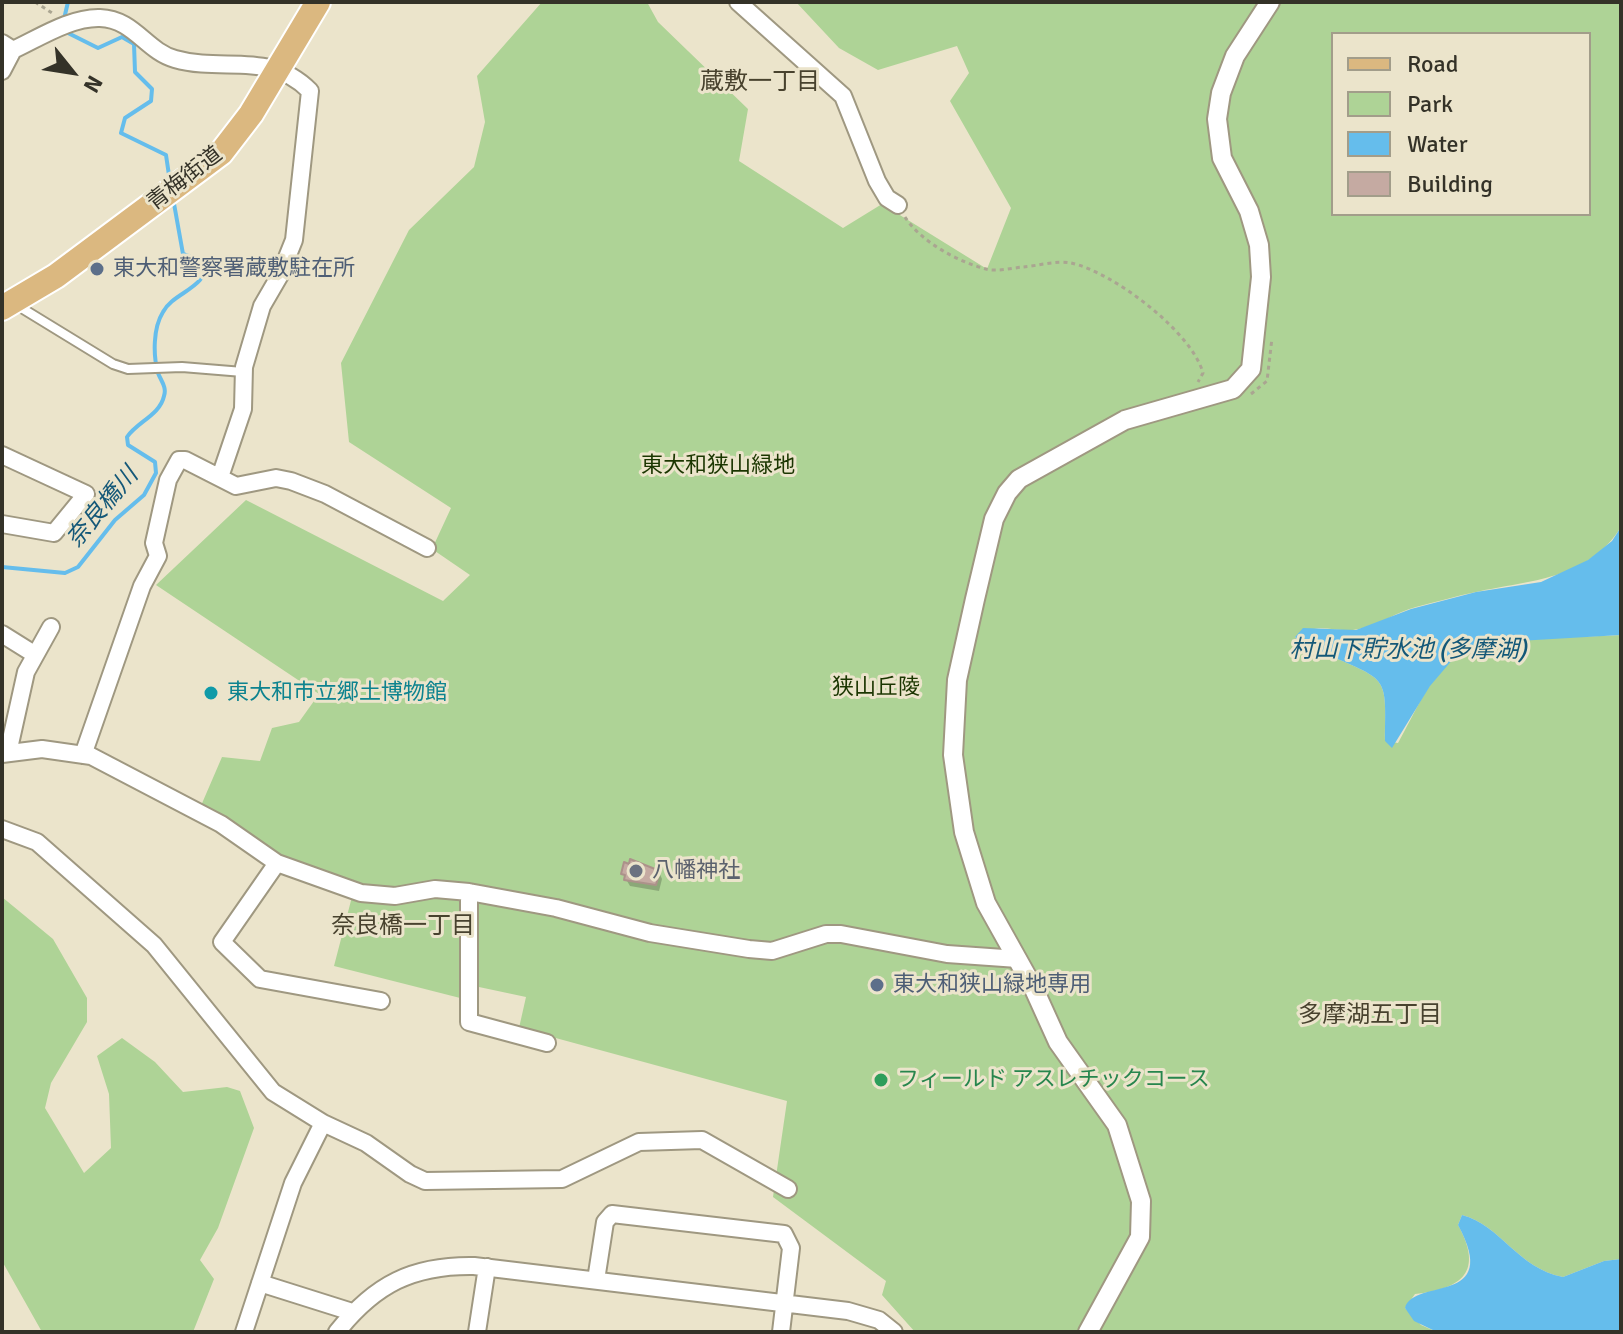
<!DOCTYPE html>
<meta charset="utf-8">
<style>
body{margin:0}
#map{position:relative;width:1623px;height:1334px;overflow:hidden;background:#ebe4cb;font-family:Signika,sans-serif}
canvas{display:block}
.frame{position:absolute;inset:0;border:4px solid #343228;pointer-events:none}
.legend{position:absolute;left:1331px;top:32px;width:260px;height:184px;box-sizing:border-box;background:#ebe4cb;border:2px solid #a29d8a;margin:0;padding:10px 14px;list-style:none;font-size:24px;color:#343228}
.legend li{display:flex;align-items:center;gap:16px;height:40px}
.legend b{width:40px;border:2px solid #a29d8a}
.north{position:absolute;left:32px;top:32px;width:80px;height:80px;-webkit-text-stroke:6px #ebe4cb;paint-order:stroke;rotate:120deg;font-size:22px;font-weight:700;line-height:32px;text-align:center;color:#343228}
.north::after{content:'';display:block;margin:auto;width:28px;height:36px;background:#343228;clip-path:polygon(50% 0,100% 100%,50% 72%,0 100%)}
</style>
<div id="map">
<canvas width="1623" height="1334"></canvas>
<div class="frame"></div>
<ul class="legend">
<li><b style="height:10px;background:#dbb880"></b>Road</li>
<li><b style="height:22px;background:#aed396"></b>Park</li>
<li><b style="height:22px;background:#65bdec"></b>Water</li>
<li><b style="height:22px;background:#c5aaa2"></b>Building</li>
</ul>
<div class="north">N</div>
</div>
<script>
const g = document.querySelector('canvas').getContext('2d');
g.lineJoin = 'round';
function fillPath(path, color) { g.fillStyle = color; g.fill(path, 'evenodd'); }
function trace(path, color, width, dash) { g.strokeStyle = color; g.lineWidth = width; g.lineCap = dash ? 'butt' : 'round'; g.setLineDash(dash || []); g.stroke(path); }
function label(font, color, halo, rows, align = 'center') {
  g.font = font + ' Signika,"Noto Sans JP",sans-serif'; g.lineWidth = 6; g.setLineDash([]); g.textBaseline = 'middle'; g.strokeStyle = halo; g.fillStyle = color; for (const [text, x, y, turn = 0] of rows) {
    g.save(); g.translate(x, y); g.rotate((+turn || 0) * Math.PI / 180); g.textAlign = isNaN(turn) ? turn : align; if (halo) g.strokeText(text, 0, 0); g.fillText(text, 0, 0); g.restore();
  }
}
fillPath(new Path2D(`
 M542,2H647L658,22L748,109L739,161L843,228L882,204L987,269L1011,208L950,101L969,73L957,46L878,70L839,48L796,2H1621V527C1588,580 1530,580 1476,592C1456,596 1436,602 1416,607C1396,612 1380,625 1359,629C1333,634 1320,620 1295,637C1303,648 1315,650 1328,655C1389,681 1386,676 1385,741L1398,743C1415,713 1429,677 1456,655C1481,635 1585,638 1621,635V1259L1604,1261L1563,1277C1517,1268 1501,1225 1462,1215L1458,1225C1484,1272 1462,1289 1415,1294L1405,1308L1421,1325L1437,1332H915L882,1295L886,1281L773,1197L787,1101L519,1028L526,997L479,987L476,1002L334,966L354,889L291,868L200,808L222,757L260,761L272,728L299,722L319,694L156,585L246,500L443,601L470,575L432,549L451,508L349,442L341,363L409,230L474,167L485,122L477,76ZM1333,34H1589V214H1333Z
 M2,897L53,939L87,998V1022L51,1083L45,1108L84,1173L111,1148L109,1094L97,1056L122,1038L155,1062L183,1092L227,1087L240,1091L254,1128L218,1228L200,1260L214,1279L193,1332H42L2,1261Z`), '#aed396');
fillPath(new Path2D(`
 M1621,527V635L1501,642L1459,652L1430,686L1392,748L1385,741C1386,676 1389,681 1328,655C1315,650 1303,648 1295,637L1303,628L1356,630L1411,609L1476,592L1541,582L1588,560L1612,541Z
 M1462,1215C1501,1225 1517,1268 1563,1277L1604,1261L1621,1259V1332H1437L1414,1321L1405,1308C1414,1277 1502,1306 1458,1225Z`), '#65bdec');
fillPath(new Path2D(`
 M659,872L662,879L659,891L630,886L623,874Z`), '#0003');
trace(new Path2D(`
 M64,19L68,2
 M66,32L98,48L122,37L134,44L135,72L152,89L151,101L125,118L121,133L166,155L170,182
 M2,567L65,573L78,567L115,520L144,495L156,473L155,462L128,445L127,437C137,422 160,415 164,396C167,387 161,381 158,373C153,355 153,328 163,312C173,292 209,288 205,262L183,254L173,198`), '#65bdec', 4);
const building = new Path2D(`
 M630,859L660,871L656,885L624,880L625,875L621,874L624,862L629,864Z`);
fillPath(building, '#c5aaa2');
trace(building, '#ac928a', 2);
const service = new Path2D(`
 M15,304L113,364L128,369L182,367L243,372`);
const minor = new Path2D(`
 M738,2L843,96L877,181L887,198L898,205
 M2,43L13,50C39,38 71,17 100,18C134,19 146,51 175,59C224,73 269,50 310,91L294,240L280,275L262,306L244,367L243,409L220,477
 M2,71L13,50
 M2,455L86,494L54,533L2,524
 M2,634L34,654
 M8,753L26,672L51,627
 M2,754L42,749L91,756L221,824L277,863L361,893L395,896L435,889L469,892L556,908L650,933L749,949L772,951L826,934H841L947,954L1018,959
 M83,755L142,586L158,556L154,543L168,480L179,460H185L236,486L276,478L291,481L325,494L427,548
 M2,829L37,842L154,945L273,1092L323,1123L366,1143L410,1174L425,1181L562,1179L639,1142L702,1140L788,1189
 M277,863L222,942L260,979L381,1001
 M469,892V1022L547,1043
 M596,1280L605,1222L612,1214L784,1234L791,1248L781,1332
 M260,1283L352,1312
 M244,1332L293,1183L323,1123
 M337,1332C375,1284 413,1265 474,1266L848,1311L879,1320L894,1332
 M477,1332L487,1267`);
const tertiary = new Path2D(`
 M1088,1332L1140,1237L1141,1201L1117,1125L1058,1042L1034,989L986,903L964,832L953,755L957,680L975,599L994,519L1007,493L1019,479L1125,420L1233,389L1251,369L1261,277L1259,245L1249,211L1222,158L1217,119L1221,93L1235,56L1270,2`);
const primary = new Path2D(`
 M2,308L56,276L221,153L251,114L318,2`);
trace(service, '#9f9881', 12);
trace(minor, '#9f9881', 20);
trace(tertiary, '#9f9881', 22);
trace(primary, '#fff', 28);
trace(new Path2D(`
 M35,2L52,13
 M905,217C920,241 958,262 986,269C996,272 1012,268 1023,267C1037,266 1057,260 1071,263C1113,272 1192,332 1203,373L1198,382
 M1251,394L1267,381L1272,338`), '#aaa591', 3, [4, 4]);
trace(service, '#fff', 8);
trace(minor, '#fff', 16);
trace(tertiary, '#fff', 18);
trace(primary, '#dbb880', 24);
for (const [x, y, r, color] of [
 [97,269,8,"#5c6f8a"],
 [211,693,8,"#0f9aa8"],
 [636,871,8,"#6b7280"],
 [877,985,8,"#5c6f8a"],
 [881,1080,8,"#2e9e5b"]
]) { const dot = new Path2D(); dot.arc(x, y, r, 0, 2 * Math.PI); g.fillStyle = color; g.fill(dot); trace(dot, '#ebe4cb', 3); }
label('22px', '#343228', '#ebe4cb', [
 ["青梅街道",185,179,-38]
]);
label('22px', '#4e5e75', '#ebe4cb', [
 ["東大和警察署蔵敷駐在所",113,269],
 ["東大和狭山緑地専用",893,985]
], 'left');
label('22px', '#1b3601', '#ebe4cb', [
 ["東大和狭山緑地",718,466],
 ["狭山丘陵",876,688]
]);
label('22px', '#0d838f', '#ebe4cb', [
 ["東大和市立郷土博物館",227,693]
], 'left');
label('22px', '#5b616d', '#ebe4cb', [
 ["八幡神社",652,871]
], 'left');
label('22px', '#27864d', '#ebe4cb', [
 ["フィールド アスレチックコース",897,1080]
], 'left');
label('24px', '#48422e', '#ebe4cb', [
 ["蔵敷一丁目",760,83],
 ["奈良橋一丁目",403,927],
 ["多摩湖五丁目",1370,1016]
]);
label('italic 24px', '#145878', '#ebe4cb', [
 ["奈良橋川",103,508,-50],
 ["村山下貯水池 (多摩湖)",1408,651]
]);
</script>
